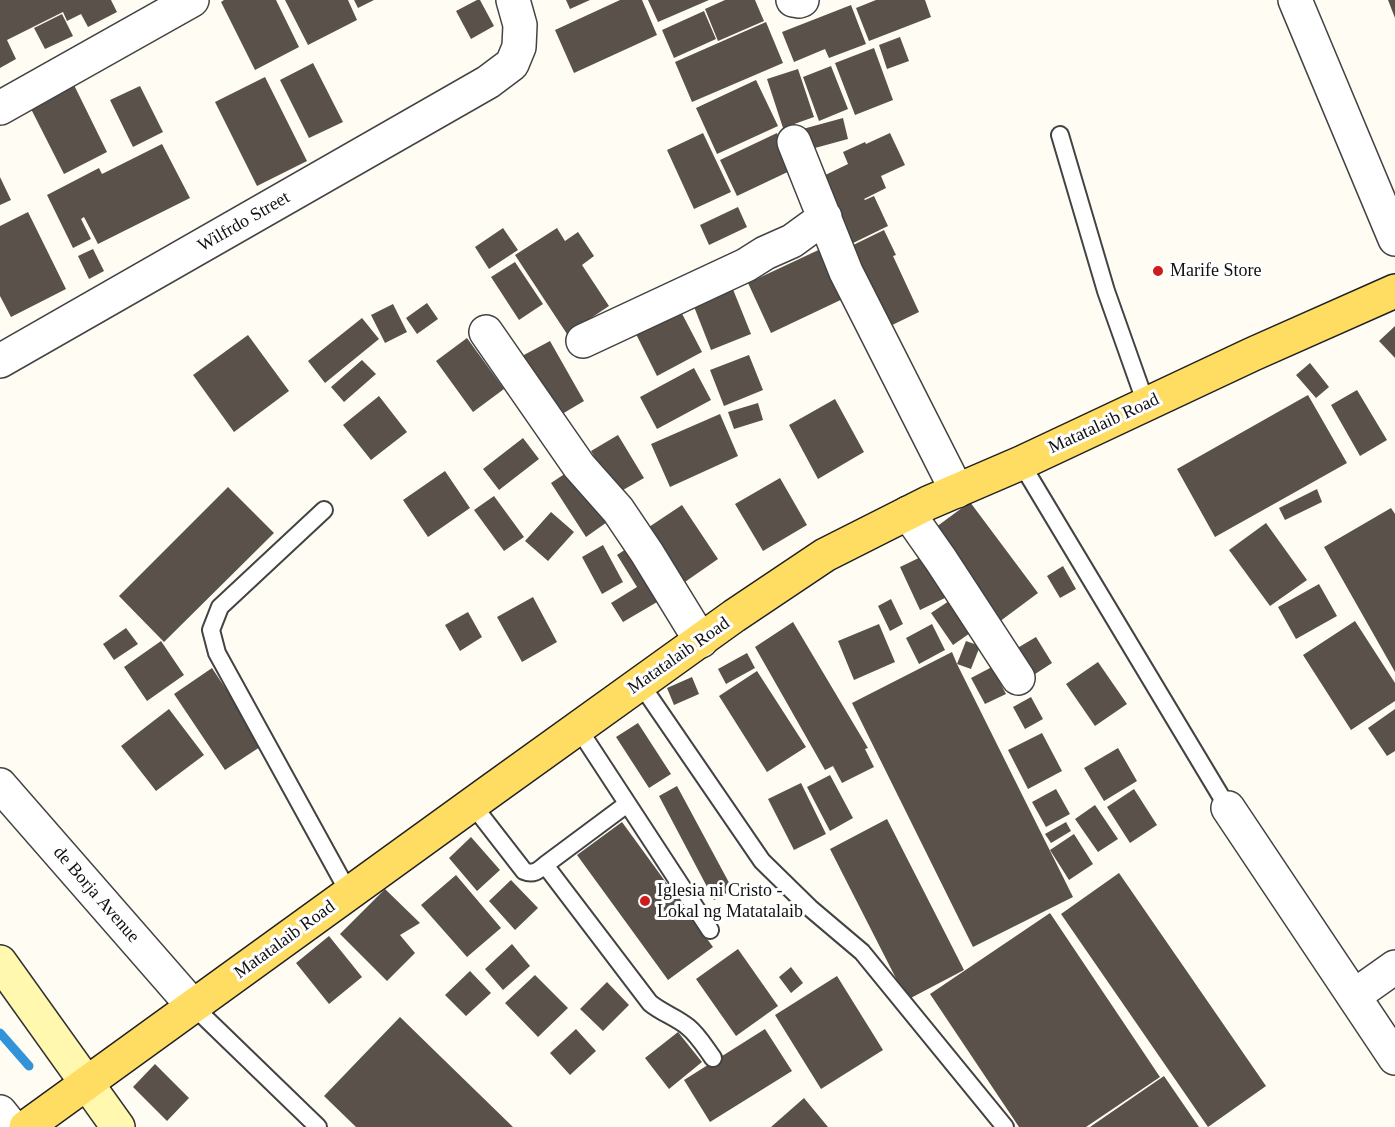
<!DOCTYPE html>
<style>
body{margin:0}
canvas{display:block;background:#fffdf3}
</style>
<canvas width="1395" height="1127"></canvas>
<script>
const g = document.querySelector('canvas').getContext('2d');
g.lineJoin = 'round';
function trace(path, color, width, dash) { g.strokeStyle = color; g.lineWidth = width; g.lineCap = dash ? 'butt' : 'round'; g.setLineDash(dash || []); g.stroke(path); }
function fillPath(path, color) { g.fillStyle = color; g.fill(path, 'evenodd'); }
function label(font, color, halo, rows, align = 'center') {
  g.font = font + ' Georgia,serif'; g.lineWidth = 6; g.setLineDash([]); g.textBaseline = 'middle'; g.strokeStyle = halo; g.fillStyle = color; for (const [text, x, y, turn = 0] of rows) {
    g.save(); g.translate(x, y); g.rotate((+turn || 0) * Math.PI / 180); g.textAlign = isNaN(turn) ? turn : align; if (halo) g.strokeText(text, 0, 0); g.fillText(text, 0, 0); g.restore();
  }
}
trace(new Path2D(`
 M0,1033L29,1066`), '#3393d9', 9);
fillPath(new Path2D(`
 M0,0H111L117,12L88,27L81,14L67,21L63,12L7,40L16,59L0,68Z
 M224,0H276L299,47L255,70L221,2Z
 M285,0H348L357,20L308,45Z
 M354,0H374L358,8Z
 M477,0H480L494,26L471,39L456,11Z
 M566,0H590L570,9Z
 M620,0H642L657,35L574,73L555,30Z
 M648,0H709L658,22Z
 M725,0H755L764,21L718,41L705,9Z
 M876,0H925L931,17L869,41L856,8Z
 M1388,0H1395V18Z
 M851,5L866,44L829,58L825,49L794,62L782,32Z
 M704,11L716,39L674,58L662,30Z
 M62,14L73,36L45,49L34,28Z
 M766,22L783,63L692,102L675,62Z
 M900,37L909,61L887,69L879,45Z
 M874,48L893,100L855,115L835,63Z
 M313,63L343,122L309,138L280,80Z
 M831,66L848,109L819,121L803,77Z
 M798,69L814,117L783,128L767,79Z
 M265,77L307,161L257,186L215,102Z
 M756,80L778,126L717,154L696,108Z
 M73,83L107,152L64,174L29,105Z
 M140,86L163,132L133,147L110,100Z
 M843,118L848,139L804,151L799,130Z
 M703,133L731,192L694,209L667,150Z
 M777,133L794,169L737,196L720,160Z
 M890,133L905,165L881,176L886,188L864,199L865,200L874,196L888,226L847,246L815,180L848,164L843,152L865,142L866,144Z
 M162,144L190,198L98,244L84,217L81,219L91,239L73,248L47,195L99,168L102,174Z
 M0,177L11,200L0,205Z
 M738,207L747,227L709,245L700,225Z
 M28,212L66,289L11,317L0,296V226Z
 M503,228L518,250L489,269L475,247Z
 M557,228L565,241L578,232L594,256L582,265L609,306L567,334L515,255Z
 M884,230L896,255L893,256L919,312L884,329L847,248Z
 M827,246L849,296L771,333L748,283Z
 M93,249L104,271L89,279L78,256Z
 M515,262L543,304L519,320L491,277Z
 M730,282L751,334L711,350L691,299Z
 M427,303L438,319L417,334L406,318Z
 M393,304L407,332L385,343L371,315Z
 M678,306L702,352L657,376L634,330Z
 M362,318L379,339L325,383L308,361Z
 M1395,326V358L1379,341Z
 M248,335L289,391L234,432L193,375Z
 M467,338L504,389L473,412L436,361Z
 M550,341L584,401L557,417L522,356Z
 M749,355L763,390L724,406L710,370Z
 M362,360L376,374L344,402L331,387Z
 M1310,363L1329,387L1316,398L1296,375Z
 M694,368L711,400L657,429L640,397Z
 M1357,390L1387,440L1360,456L1331,405Z
 M1308,395L1347,463L1215,537L1177,469Z
 M379,396L407,432L371,460L343,425Z
 M835,399L864,452L818,479L789,425Z
 M758,403L763,420L734,429L728,412Z
 M720,414L738,456L670,487L651,444Z
 M618,435L644,478L616,494L591,451Z
 M523,438L539,459L499,490L483,469Z
 M575,467L610,520L586,537L551,483Z
 M445,471L470,508L428,537L403,500Z
 M780,478L807,525L763,551L735,504Z
 M228,487L274,533L164,642L119,596Z
 M1317,489L1322,502L1285,520L1279,508Z
 M494,496L524,537L504,551L474,510Z
 M970,502L1038,593L995,625L928,533Z
 M682,505L718,559L682,584L646,529Z
 M1391,508L1395,514V672L1324,547Z
 M551,512L574,532L548,561L525,541Z
 M1266,523L1307,580L1270,606L1229,550Z
 M603,545L623,582L602,594L582,557Z
 M632,545L664,598L623,622L611,603L637,587L617,555Z
 M927,554L947,597L920,610L900,567Z
 M1063,566L1076,589L1060,598L1047,576Z
 M1319,584L1337,616L1296,639L1278,607Z
 M533,597L557,642L522,662L497,617Z
 M891,599L903,624L890,631L878,606Z
 M952,599L973,631L953,645L931,613Z
 M468,612L482,637L460,651L445,625Z
 M1355,621L1395,683V701L1351,730L1303,655Z
 M793,622L868,748L865,749L874,767L842,783L833,766L825,770L755,647Z
 M879,624L895,662L854,680L838,641Z
 M932,624L945,650L919,664L906,638Z
 M126,628L138,644L114,660L103,644Z
 M1036,637L1052,663L1026,680L1009,653Z
 M161,641L184,675L147,701L124,667Z
 M966,641L980,646L971,669L957,664L1073,897L973,947L852,703L952,652L957,664Z
 M747,653L755,668L726,684L718,669Z
 M1098,662L1127,704L1095,726L1066,684Z
 M992,667L1006,694L985,704L971,678Z
 M212,668L263,745L225,770L174,694Z
 M757,671L806,747L767,772L719,696Z
 M692,677L699,694L674,705L667,688Z
 M1031,697L1043,719L1025,729L1013,707Z
 M169,709L204,755L156,791L121,746Z
 M1395,709V751L1387,756L1368,728Z
 M638,723L671,774L649,788L616,737Z
 M1042,733L1062,771L1028,789L1008,750Z
 M1118,748L1137,781L1104,801L1084,768Z
 M830,775L853,818L830,831L807,787Z
 M801,783L826,834L794,850L768,799Z
 M677,786L733,890L714,900L659,796Z
 M1056,789L1070,814L1046,827L1032,802Z
 M1134,789L1157,825L1130,843L1107,807Z
 M1095,805L1118,839L1098,852L1075,819Z
 M887,819L964,970L907,1000L830,849Z
 M622,822L713,947L668,980L577,855Z
 M1066,822L1071,831L1051,843L1045,834Z
 M1074,834L1093,864L1069,880L1050,850Z
 M471,837L500,870L477,891L449,858Z
 M1119,873L1266,1086L1208,1127L1061,914Z
 M456,875L501,928L467,957L421,905Z
 M511,880L538,908L515,930L489,901Z
 M385,889L420,923L400,935L415,953L387,981L340,934Z
 M1050,913L1160,1077L1086,1127H1019L930,994Z
 M329,936L362,977L329,1004L296,963Z
 M512,944L530,966L503,990L485,969Z
 M738,949L778,1006L736,1036L696,979Z
 M791,967L803,983L791,993L779,977Z
 M470,971L491,993L466,1016L445,995Z
 M535,975L568,1008L538,1037L505,1003Z
 M837,976L883,1050L821,1089L775,1015Z
 M607,982L629,1005L603,1031L580,1009Z
 M400,1017L440,1056L513,1127H356L324,1096Z
 M576,1029L596,1051L570,1075L550,1053Z
 M765,1029L792,1071L710,1122L684,1080Z
 M678,1032L702,1062L669,1089L645,1058Z
 M155,1064L189,1098L167,1121L133,1087Z
 M1164,1076L1199,1127H1090Z
 M804,1098L828,1127H771Z`), '#5a514b');
const lane = new Path2D(`
 M1060,135L1106,291L1146,404
 M1021,463L1228,808
 M324,510L220,607L211,630L217,653L349,893
 M640,683L762,861L810,908L862,952L1005,1127
 M578,728L710,930
 M472,804L524,871C533,875 538,871 545,865L627,804
 M545,865L650,1003C662,1013 676,1017 688,1027C698,1035 705,1047 713,1058
 M193,1006L318,1127`);
const street = new Path2D(`
 M793,0L799,1L802,0
 M1295,0L1395,239
 M0,108L192,0
 M794,142L846,272L957,491
 M486,332L579,466L618,510L647,553L701,641
 M583,341L746,265L765,253L792,241L825,217
 M0,361L488,82L512,64L519,47L520,25L513,0
 M908,513L941,560L1018,678
 M0,785L193,1006
 M1228,808L1395,1058
 M1354,996L1395,967
 M0,1112L12,1127`);
const secondary = new Path2D(`
 M0,962L118,1127`);
const primary = new Path2D(`
 M26,1127L489,792L734,616L825,555L928,503L1021,463L1253,354L1395,291`);
trace(lane, '#434343', 20);
trace(street, '#434343', 36);
trace(secondary, '#323232', 36);
trace(primary, '#212121', 36);
trace(lane, '#fff', 16);
trace(street, '#fff', 33);
trace(secondary, '#fff8ae', 33);
trace(primary, '#ffdd63', 33);
for (const [x, y, r, color] of [
 [1158,271,6,"#ce1b1e"],
 [645,901,6,"#ce1b1e"]
]) { const dot = new Path2D(); dot.arc(x, y, r, 0, 2 * Math.PI); g.fillStyle = color; g.fill(dot); trace(dot, '#fff', 2); }
label('18px', '#101010', '#fff', [
 ["Wilfrdo Street",244,222,-30],
 ["Matatalaib Road",1104,424,-25],
 ["Matatalaib Road",679,656,-35],
 ["de Borja Avenue",96,895,49],
 ["Matatalaib Road",285,940,-36]
]);
label('18px', '#101010', '#fff', [
 ["Marife Store",1170,271],
 ["Iglesia ni Cristo -",657,891],
 ["Lokal ng Matatalaib",657,912]
], 'left');
</script>
